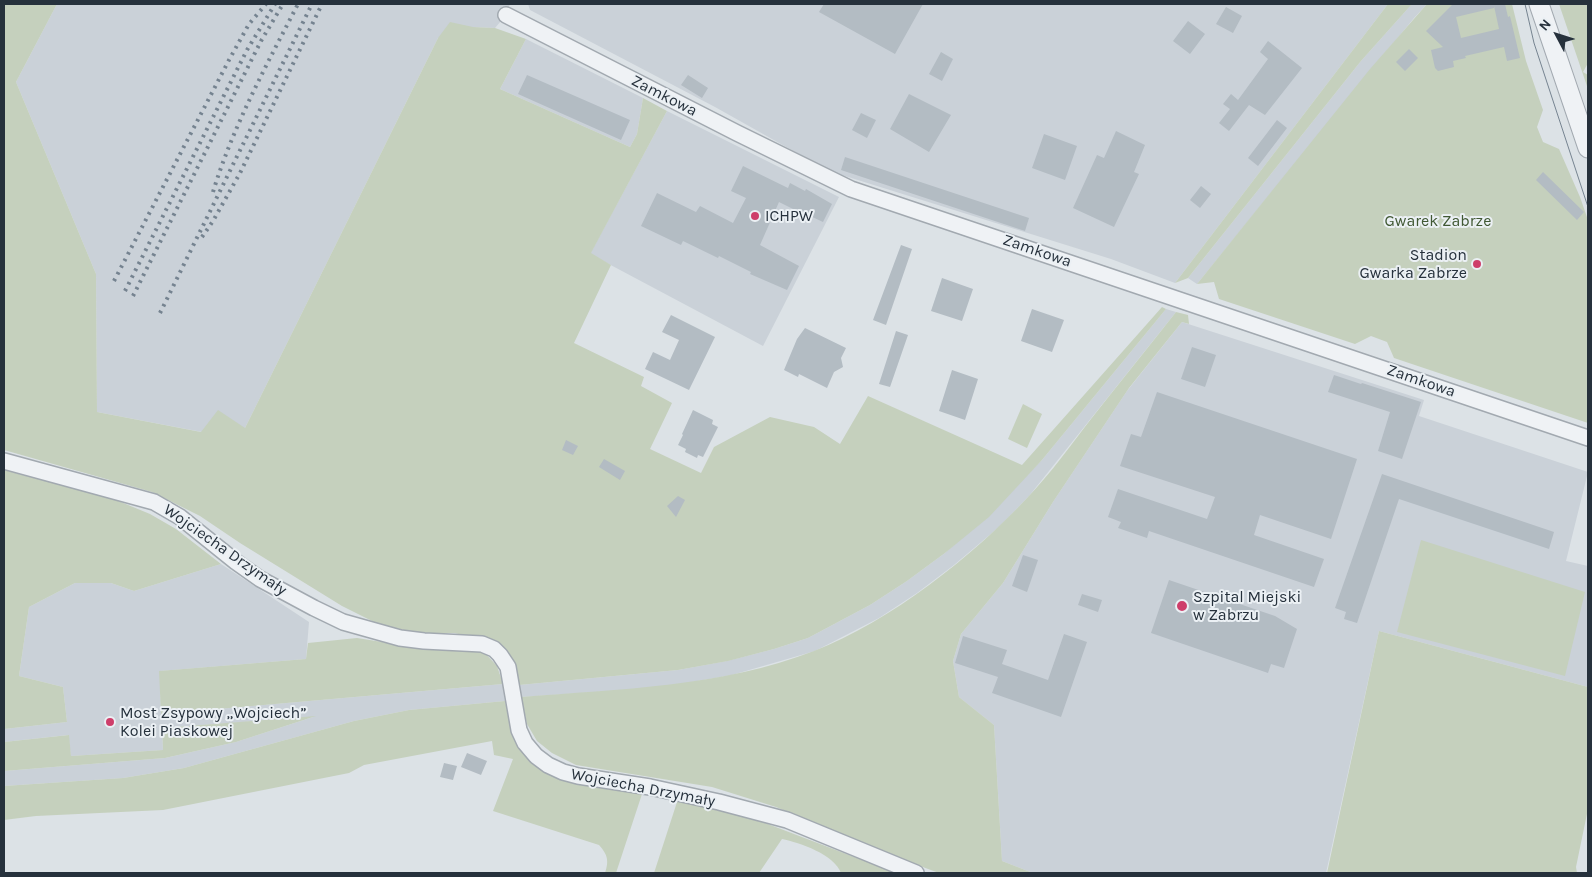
<!DOCTYPE html>
<meta charset="utf-8">
<style>
body{margin:0}
#map{position:relative;width:1592px;height:877px;overflow:hidden;background:#dce2e6;font-family:Karla,sans-serif}
canvas{display:block}
.frame{position:absolute;inset:0;border:5px solid #26313c;pointer-events:none}
.north{position:absolute;left:1532px;top:10px;width:50px;height:50px;-webkit-text-stroke:4px #ebf0f4;paint-order:stroke;rotate:310deg;font-size:14px;font-weight:700;line-height:20px;text-align:center;color:#26313c}
.north::after{content:'';display:block;margin:auto;width:18px;height:22px;background:#26313c;clip-path:polygon(50% 0,100% 100%,50% 72%,0 100%)}
</style>
<div id="map">
<canvas width="1592" height="877"></canvas>
<div class="frame"></div>
<div class="north">N</div>
</div>
<script>
const g = document.querySelector('canvas').getContext('2d');
g.lineJoin = 'round';
function fillPath(path, color) { g.fillStyle = color; g.fill(path, 'evenodd'); }
function trace(path, color, width, dash) { g.strokeStyle = color; g.lineWidth = width; g.lineCap = dash ? 'butt' : 'round'; g.setLineDash(dash || []); g.stroke(path); }
function label(font, color, halo, rows, align = 'center') {
  g.font = font + ' Karla,sans-serif'; g.lineWidth = 4; g.setLineDash([]); g.textBaseline = 'middle'; g.strokeStyle = halo; g.fillStyle = color; for (const [text, x, y, turn = 0] of rows) {
    g.save(); g.translate(x, y); g.rotate((+turn || 0) * Math.PI / 180); g.textAlign = isNaN(turn) ? turn : align; if (halo) g.strokeText(text, 0, 0); g.fillText(text, 0, 0); g.restore();
  }
}
fillPath(new Path2D(`
 M57,4H510L506,15L495,28L473,27L438,38L245,428L202,432L97,412L96,274L16,82Z
 M528,4H1388L1175,283L1111,259L829,171L715,107L530,10Z
 M1412,4H1427L1414,18L1197,284L1188,278L1361,61Z
 M526,39L643,98L637,134L630,147L500,89Z
 M667,111L839,197L763,346L590,254Z
 M1166,309L1176,312L1029,496L999,527L954,565L917,593L879,618L815,651L732,675L681,684L643,689L521,697L519,685L678,670L727,661L774,649L808,638L870,605L907,581L945,553L1042,460Z
 M1182,322L1424,400L1419,416L1588,472L1566,561L1588,566V687L1379,631L1326,873H1033L1002,861L994,725L959,697L953,661L961,634L1003,583L1053,502L1127,391Z
 M221,564L309,622L306,659L160,671L161,714L503,684L505,701L409,710L354,721L184,768L123,778L4,786V771L165,758L236,742L313,717L162,728L163,750L71,756L68,735L4,742V729L67,722L63,687L19,676L29,607L75,583H111L134,591Z`), '#cad1d8');
fillPath(new Path2D(`
 M4,4H57L16,82L96,274L97,412L201,432L218,410L245,428L438,38L450,22L473,27L495,28L526,39L500,89L630,147L637,134L643,98L667,111L591,253L611,265L574,343L644,377L641,386L672,403L650,449L701,473L714,447L770,417L814,427L840,444L868,396L1022,465L1162,307L1166,309L1042,460L989,517L945,553L907,581L870,605L808,638L774,649L728,661L678,670L519,685L508,652L496,642L454,633H416L376,623L342,606L240,543L200,516L152,492L4,450Z
 M1388,4H1412L1361,61L1188,278L1175,283Z
 M1427,4H1512L1526,61L1543,110L1537,127L1543,142L1559,149L1580,197L1588,220V423L1394,358L1387,342L1371,336L1355,344L1219,299L1214,282L1197,284L1370,69Z
 M1559,4H1588V63L1583,72L1588,75V89Z
 M1176,312L1188,315L1189,324L1182,322L1129,388L1053,502L1003,583L961,634L953,661L959,697L994,725L1002,861L1033,873H939L893,856L776,807L712,787L576,765L552,753L537,741L527,724L521,697C620,689 721,687 814,651C891,621 972,557 1028,497C1051,473 1071,445 1091,419C1119,383 1148,348 1176,312Z
 M1023,404L1042,414L1027,448L1008,439Z
 M4,470L116,500L150,514L176,529L221,564L134,591L111,583H75L29,607L19,676L63,687L67,722L4,729Z
 M1421,540L1585,592L1565,676L1397,632Z
 M1379,631L1588,687V809L1576,867L1577,873H1327Z
 M357,638L426,649L484,652L497,666L503,684L161,714L159,671L306,659L308,643Z
 M505,701L512,733L531,760L555,777L642,794L616,873H605C609,861 608,855 599,845L493,811L513,759L494,755L492,741L364,765L349,773L163,810L36,816L4,820V786L123,778L184,768L354,721L409,710Z
 M316,716L236,742L165,758L4,771V742L69,735L71,756L163,750L162,728Z
 M678,799L760,821L896,873H841C834,854 800,843 782,839L759,873H654Z`), '#c5d0bd');
fillPath(new Path2D(`
 M824,4H923L895,54L819,12Z
 M1453,4H1505L1508,17L1510,16L1520,58L1507,61L1504,47L1465,56L1466,58L1453,61L1454,67L1438,71L1435,68L1431,50L1443,47L1426,31ZM1494,6L1499,29L1461,38L1456,17L1494,8Z
 M1226,7L1242,16L1233,33L1216,24Z
 M1188,21L1205,34L1190,54L1173,41Z
 M1268,41L1302,68L1265,115L1249,105L1229,131L1219,123L1230,109L1223,104L1231,94L1238,100L1268,59L1260,52Z
 M1409,49L1418,58L1405,71L1396,62Z
 M941,52L953,59L942,81L929,74Z
 M527,75L630,120L621,140L518,94Z
 M688,75L708,88L702,98L681,85Z
 M909,94L951,115L929,152L890,129Z
 M861,113L876,120L867,138L852,130Z
 M1277,120L1287,128L1258,166L1248,158Z
 M1116,131L1145,145L1134,172L1139,174L1114,227L1073,208L1097,155L1104,158Z
 M1044,134L1077,146L1065,180L1032,168Z
 M845,157L1029,218L1025,231L841,170Z
 M743,166L788,188L790,183L805,191L806,189L832,204L823,222L808,215L807,216L779,202L760,245L799,266L787,290L750,274L751,272L719,256L718,258L683,241L681,245L641,226L657,193L696,212L700,206L733,223L746,198L731,191Z
 M1543,172L1584,212L1577,220L1536,180Z
 M1201,186L1211,194L1200,208L1190,200Z
 M901,245L912,249L886,325L873,320Z
 M942,278L973,289L962,321L931,311Z
 M1032,309L1064,320L1052,352L1021,341Z
 M671,315L715,337L689,390L645,369L653,352L670,360L679,340L662,332Z
 M805,328L846,348L841,358L843,367L834,372L827,388L799,374L798,377L784,370L797,339Z
 M896,331L908,335L890,387L879,384Z
 M1192,347L1216,355L1205,387L1181,379Z
 M952,370L978,379L965,420L939,411Z
 M1334,375L1361,384L1362,383L1421,402L1402,459L1378,451L1390,412L1328,392Z
 M1157,392L1357,459L1331,539L1260,515L1254,535L1324,559L1314,587L1149,531L1147,538L1118,528L1121,522L1108,517L1118,489L1207,519L1215,497L1120,466L1131,434L1141,437Z
 M693,410L713,420L712,424L718,427L703,457L698,455L697,458L685,452L686,449L678,445L683,435L682,434Z
 M566,440L578,446L573,455L562,450Z
 M604,459L625,471L620,480L599,467Z
 M1382,474L1554,532L1549,549L1399,499L1357,623L1344,619L1346,612L1335,608Z
 M678,496L685,500L676,517L667,506Z
 M1023,555L1038,560L1027,592L1012,586Z
 M1169,580L1275,616L1297,629L1284,668L1271,664L1268,673L1151,633Z
 M1082,594L1102,600L1098,612L1078,605Z
 M1064,634L1087,642L1061,717L992,693L998,677L955,663L963,636L1007,650L1002,664L1048,680Z
 M467,753L487,761L481,775L461,767Z
 M444,763L457,766L453,780L440,777Z`), '#b3bcc3');
const minor = new Path2D(`
 M506,15L737,133L851,189L1588,438
 M4,461L154,502L180,517L236,562L260,579L314,608L343,622L400,638L424,641L482,644L494,649L500,655L508,667L519,730L525,743L536,756L548,765L563,772L578,776L650,787L719,802L787,820L916,873`);
const tertiary = new Path2D(`
 M1539,4L1588,148`);
trace(minor, '#a2a9b0', 18);
trace(tertiary, '#a2a9b0', 21);
trace(minor, '#eff2f5', 15);
trace(tertiary, '#eff2f5', 19);
trace(new Path2D(`
 M1525,4L1534,43L1588,207`), '#758390', 1);
trace(new Path2D(`
 M213,192C233,126 267,64 298,4
 M202,237L213,221L240,173L322,4
 M114,281L229,60L249,24L266,4
 M125,291L247,50L275,4
 M133,296L261,41L283,4
 M160,313L312,4`), '#758390', 4, [2.5, 5]);
for (const [x, y, r, color] of [
 [755,216,5,"#ce3e6a"],
 [1477,264,5,"#ce3e6a"],
 [1182,606,6,"#ce3e6a"],
 [110,722,5,"#ce3e6a"]
]) { const dot = new Path2D(); dot.arc(x, y, r, 0, 2 * Math.PI); g.fillStyle = color; g.fill(dot); trace(dot, '#ebf0f4', 2); }
label('16px', '#26313c', '#ebf0f4', [
 ["Zamkowa",664,96,27],
 ["Zamkowa",1037,251,19],
 ["Zamkowa",1421,381,19],
 ["Wojciecha Drzymały",225,550,35],
 ["Wojciecha Drzymały",643,788,11]
]);
label('16px', '#26313c', '#ebf0f4', [
 ["ICHPW",765,216],
 ["Stadion",1467,255,"right"],
 ["Gwarka Zabrze",1467,273,"right"],
 ["Szpital Miejski",1193,597],
 ["w Zabrzu",1193,615],
 ["Most Zsypowy „Wojciech”",120,713],
 ["Kolei Piaskowej",120,731]
], 'left');
label('16px', '#405833', '#ebf0f4', [
 ["Gwarek Zabrze",1438,221]
]);
</script>
